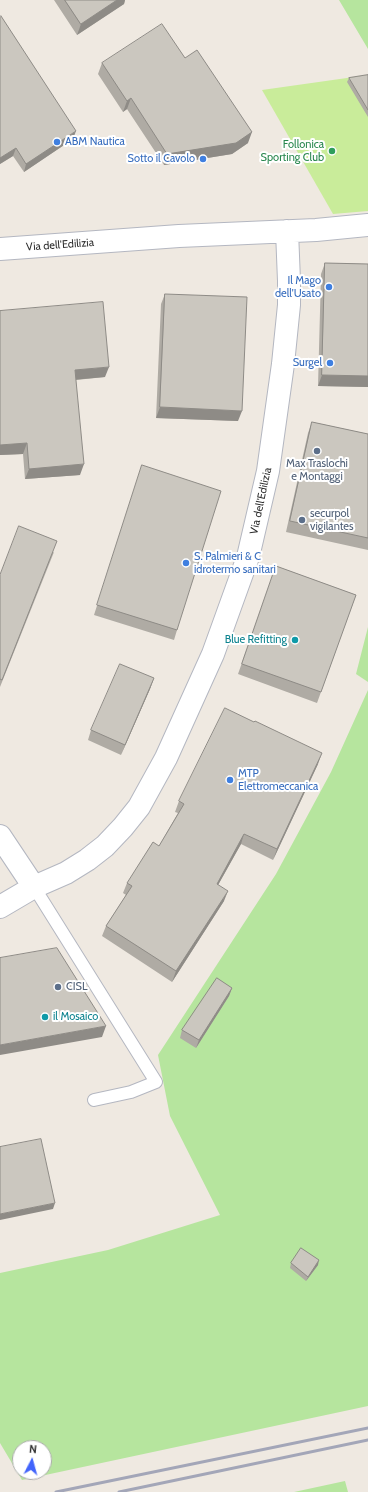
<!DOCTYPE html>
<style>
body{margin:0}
#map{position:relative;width:368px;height:1492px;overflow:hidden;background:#efe9e1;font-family:Cabin,sans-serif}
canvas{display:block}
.north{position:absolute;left:12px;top:1440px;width:40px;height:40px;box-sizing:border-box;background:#fff;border:1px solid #ababab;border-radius:50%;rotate:6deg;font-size:11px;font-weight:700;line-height:16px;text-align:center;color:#2e2e2e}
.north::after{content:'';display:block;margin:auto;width:14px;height:18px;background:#4264fb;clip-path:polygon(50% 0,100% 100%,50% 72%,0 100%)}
</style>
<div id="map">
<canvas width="368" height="1492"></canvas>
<div class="north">N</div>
</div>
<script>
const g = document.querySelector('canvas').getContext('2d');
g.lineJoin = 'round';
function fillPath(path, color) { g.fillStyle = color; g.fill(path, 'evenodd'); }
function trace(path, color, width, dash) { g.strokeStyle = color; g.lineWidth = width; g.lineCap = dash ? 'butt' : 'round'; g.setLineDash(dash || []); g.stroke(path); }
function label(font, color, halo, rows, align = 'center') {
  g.font = font + ' Cabin,sans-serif'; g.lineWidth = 4; g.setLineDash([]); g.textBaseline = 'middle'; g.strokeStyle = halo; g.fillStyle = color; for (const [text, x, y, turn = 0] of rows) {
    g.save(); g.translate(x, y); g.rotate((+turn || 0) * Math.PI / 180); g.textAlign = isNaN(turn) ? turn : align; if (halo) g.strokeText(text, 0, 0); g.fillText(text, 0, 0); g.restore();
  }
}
fillPath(new Path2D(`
 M339,0H368V49Z
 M368,627V682L356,674Z
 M368,690V1406L22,1480L0,1443V1273L108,1250L220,1215L170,1116L158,1055L276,874L331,772ZM20,1448H44V1472H20Z
 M345,1481L348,1492H294Z`), '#b6e59e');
fillPath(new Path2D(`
 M368,75V211L333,214L262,90Z`), '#c9ec9a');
const lane = new Path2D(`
 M34,887L156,1082L131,1092L94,1100`);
const street = new Path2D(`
 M0,249L179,236L316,230L368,225
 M0,836L34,887
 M0,907L34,887L66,873L87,860L105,846L123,827L139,807L166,758L213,654L248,557L268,471L283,364L289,305V281L287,231`);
trace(lane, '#b4b7c1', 14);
trace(street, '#b4b7c1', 24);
trace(lane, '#fff', 12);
trace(street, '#fff', 22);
trace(new Path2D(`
 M56,1492L368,1428
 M119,1492L368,1440`), '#a3a6b8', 3);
fillPath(new Path2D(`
 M54,0H125L124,4L77,35Z
 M0,17L73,139L24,172L13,156L0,164Z
 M185,58L248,143L232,154L164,165L127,109L123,112L98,74L102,63Z
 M368,75V117L347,82L349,78Z
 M325,263L368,264V387L318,386L321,274Z
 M165,294L238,421L156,418L161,304Z
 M0,311L105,377L76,380L80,475L25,479L23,454L0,455Z
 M312,422L368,434V550L286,532L308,433Z
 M142,465L177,630L174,640L94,615Z
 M54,552L0,687V575Z
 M276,566L356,595L317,703L238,674Z
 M154,678L150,689L121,755L88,740L91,730Z
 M318,764L273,860L241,844L218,885L224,901L172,982L102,936L106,926L126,895L123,893L127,883L159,846L178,813L175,812L179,801Z
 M232,988L229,996L196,1048L180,1038L182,1030Z
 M291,1263L318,1265L306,1281L290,1268Z`), '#afaba4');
fillPath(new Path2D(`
 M117,0H125L124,4L77,35L81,24Z
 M131,98L127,109L123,112L127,101Z
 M76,131L73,139L24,172L26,164Z
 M252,132L248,143L232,154L164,165L167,154Z
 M16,148L13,156L0,164V158Z
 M109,367L105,377L72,380L75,370Z
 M322,375L368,376V387L318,386Z
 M160,407L242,411L238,421L156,418Z
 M27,443L23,454L0,455V445Z
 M84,464L80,475L25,479L29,469Z
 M154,678L150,689L121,755L125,745Z
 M322,753L318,764L273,860L277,849Z
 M244,834L241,844L213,894L217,884Z
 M228,891L224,901L172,982L176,971Z
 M232,988L229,996L196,1048L199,1040Z
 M106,1026L102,1037L0,1055V1045Z
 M55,1203L53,1209L0,1220V1214Z
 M319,1260L318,1265L306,1281L308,1277Z`), '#8e8b86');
const building = new Path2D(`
 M65,0H117L81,24Z
 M1,16L76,131L26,164L16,148L0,158V17Z
 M162,24L185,58L197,50L252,132L236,143L167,154L131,98L127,101L102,63Z
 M368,75V110L349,78Z
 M325,263L368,264V376L322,375Z
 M165,294L247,297L242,411L160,407Z
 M103,302L109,367L75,370L84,464L29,469L27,443L0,445V311Z
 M312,422L368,434V538L290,521Z
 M142,465L221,491L177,630L97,605Z
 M19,526L57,541L2,680L0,679V575Z
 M276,566L356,595L321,692L242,664Z
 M120,664L154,678L125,745L91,730Z
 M225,708L254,722L255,721L322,753L277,849L244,834L217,884L228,891L176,971L106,926L132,886L127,883L153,842L159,846L184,804L179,801Z
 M57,948L106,1026L0,1045V958Z
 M217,978L232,988L199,1040L182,1030Z
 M41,1139L55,1203L0,1214V1147Z
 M301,1248L319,1260L308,1277L291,1263Z`);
fillPath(building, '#cbc7bf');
trace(building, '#8e8b86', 1);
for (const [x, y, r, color] of [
 [57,142,4,"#3f7fe0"],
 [332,151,4,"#2e9e5b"],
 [203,159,4,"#3f7fe0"],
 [329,287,4,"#3f7fe0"],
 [330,363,4,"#3f7fe0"],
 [317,451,4,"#5c6f8a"],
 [302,520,4,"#5c6f8a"],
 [186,563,4,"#3f7fe0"],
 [295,640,4,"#0f9aa8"],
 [230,780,4,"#3f7fe0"],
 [58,987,4,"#5c6f8a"],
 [45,1017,4,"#0f9aa8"]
]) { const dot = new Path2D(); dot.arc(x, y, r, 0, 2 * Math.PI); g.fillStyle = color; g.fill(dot); trace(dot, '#fff', 1.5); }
label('11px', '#366cbe', '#fff', [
 ["ABM Nautica",65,142],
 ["Sotto il Cavolo",195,159,"right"],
 ["Il Mago",321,281,"right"],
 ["dell'Usato",321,294,"right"],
 ["Surgel",322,363,"right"],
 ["S. Palmieri & C",194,557],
 ["idrotermo sanitari",194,570],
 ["MTP",238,774],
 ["Elettromeccanica",238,787]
], 'left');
label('11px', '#27864d', '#fff', [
 ["Follonica",324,145],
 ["Sporting Club",324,158]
], 'right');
label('11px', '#2e2e2e', '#fff', [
 ["Via dell'Edilizia",60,245,-4],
 ["Via dell'Edilizia",261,501,-78]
]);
label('11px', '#4e5e75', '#fff', [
 ["Max Traslochi",317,464,"center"],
 ["e Montaggi",317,477,"center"],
 ["securpol",310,514],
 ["vigilantes",310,527],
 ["CISL",66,987]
], 'left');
label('11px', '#0d838f', '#fff', [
 ["Blue Refitting",287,640],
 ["il Mosaico",53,1017,"left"]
], 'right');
</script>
